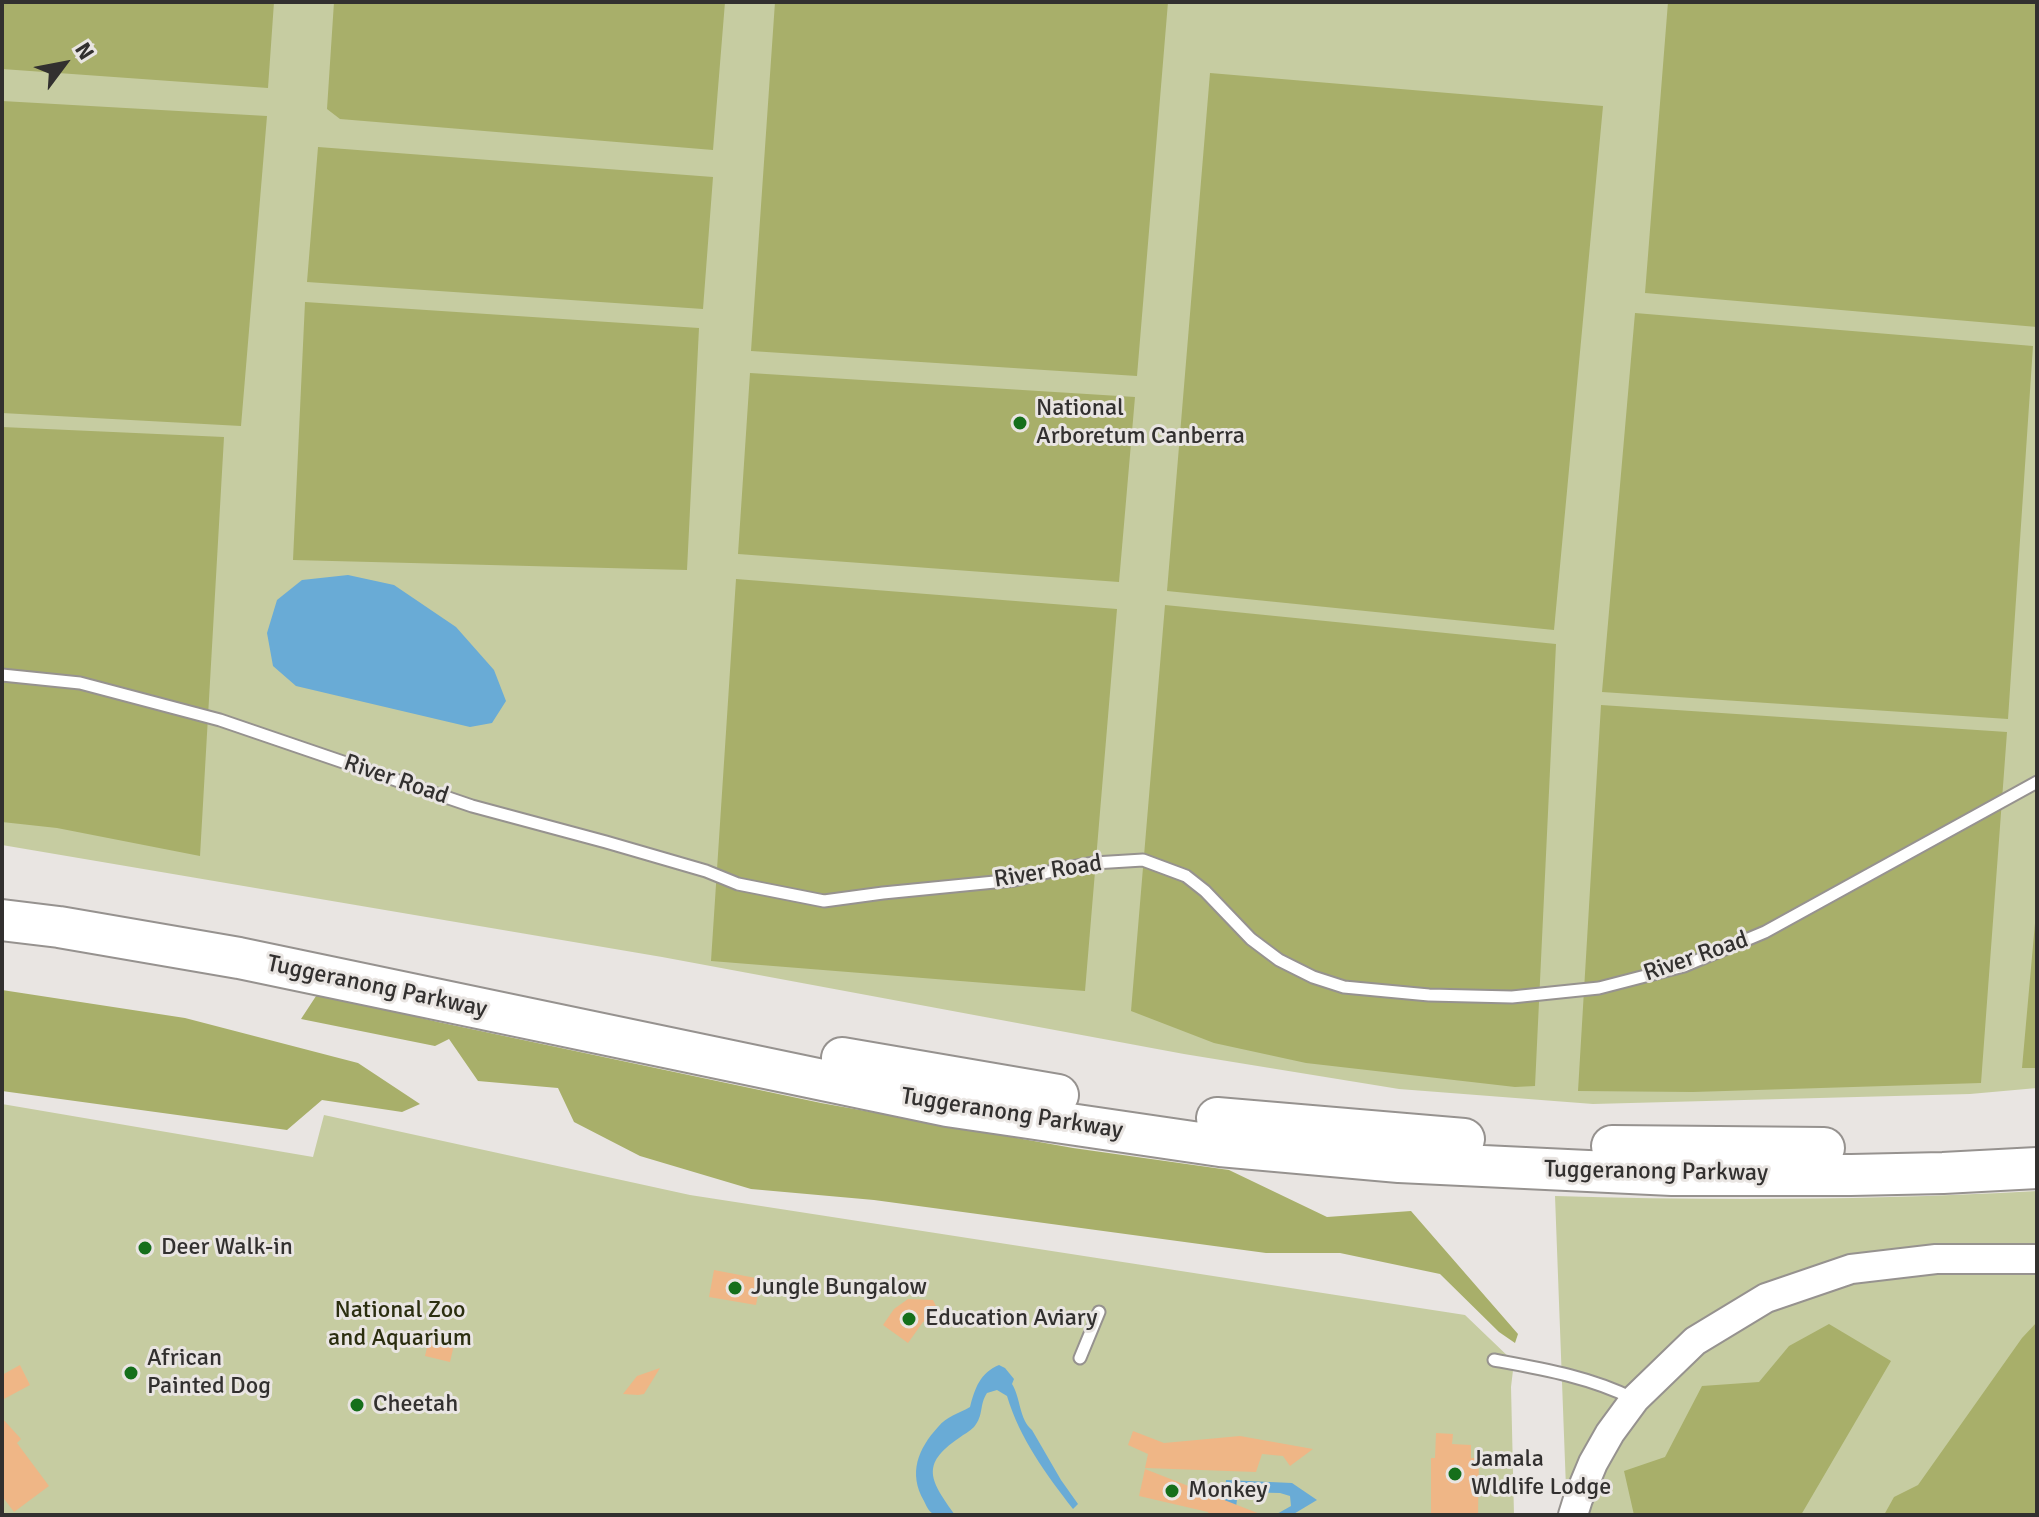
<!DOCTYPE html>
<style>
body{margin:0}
#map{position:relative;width:2039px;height:1517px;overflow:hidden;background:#e9e5e2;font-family:Signika,sans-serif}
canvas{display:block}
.frame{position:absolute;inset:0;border:4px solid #32302f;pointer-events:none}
.north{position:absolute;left:24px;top:24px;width:80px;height:80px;-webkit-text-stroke:6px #e9e5e2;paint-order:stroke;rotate:58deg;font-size:22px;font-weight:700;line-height:32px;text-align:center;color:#32302f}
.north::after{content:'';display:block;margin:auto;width:28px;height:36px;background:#32302f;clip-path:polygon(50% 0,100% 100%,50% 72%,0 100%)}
</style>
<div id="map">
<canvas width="2039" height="1517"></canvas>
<div class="frame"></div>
<div class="north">N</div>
</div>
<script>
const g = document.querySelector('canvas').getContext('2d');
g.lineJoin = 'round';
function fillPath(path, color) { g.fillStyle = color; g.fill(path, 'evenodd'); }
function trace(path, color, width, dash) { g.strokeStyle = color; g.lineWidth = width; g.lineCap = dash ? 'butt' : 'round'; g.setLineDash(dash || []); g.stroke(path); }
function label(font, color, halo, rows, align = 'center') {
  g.font = font + ' Signika,sans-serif'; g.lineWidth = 6; g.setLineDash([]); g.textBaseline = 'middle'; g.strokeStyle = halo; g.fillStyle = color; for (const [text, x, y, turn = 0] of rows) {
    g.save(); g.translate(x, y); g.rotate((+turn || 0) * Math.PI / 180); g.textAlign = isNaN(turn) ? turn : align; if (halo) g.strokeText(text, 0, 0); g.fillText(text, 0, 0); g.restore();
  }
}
fillPath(new Path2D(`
 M2,2H2037V1088L1970,1094L1593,1104L1399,1089L1184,1054L662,957L2,845Z
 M2,1104L313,1157L324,1115L690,1195L1465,1315L1514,1362L1511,1387L1514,1515H2Z
 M2037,1191V1515H1567L1555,1196C1716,1201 1876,1200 2037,1191Z`), '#c6cca1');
fillPath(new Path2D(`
 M2,2H274L268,88L2,69Z
 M334,2H725L713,150L340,119L327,109Z
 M775,2H1168L1137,376L751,351Z
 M1668,2H2037V327L1645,293Z
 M1210,73L1603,106L1554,630L1167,591Z
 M2,101L267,116L241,426L2,413Z
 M318,147L713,177L703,309L307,282Z
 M305,302L699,328L687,570L293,560Z
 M1635,313L2033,346L2008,719L1602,692Z
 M750,373L1135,397L1119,582L738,554Z
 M2,427L224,437L200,856L57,828L2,822Z
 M736,579L1117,609L1085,991L711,961Z
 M1165,605L1556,644L1535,1086L1515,1087L1306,1063L1214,1043L1131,1011Z
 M1601,705L2007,732L1981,1083L1693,1092L1578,1091Z
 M2037,901V1068H2022Z
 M2,990L185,1018L358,1063L420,1104L402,1112L322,1100L287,1130L2,1091Z
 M318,993L438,1022L821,1103L1073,1148L1229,1170L1327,1217L1411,1211L1518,1334L1515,1343L1499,1332L1440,1274L1340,1253H1266L874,1200L751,1189L640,1156L574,1122L558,1088L478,1081L449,1039L435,1046L301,1019Z
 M2037,1322V1515H1884L1894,1497L1918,1485L2022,1338Z
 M1829,1324L1891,1361L1801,1515H1634L1624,1471L1665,1457L1702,1386L1759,1382L1789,1346Z`), '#a8af6a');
fillPath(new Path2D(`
 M348,575L394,585L456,627L494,670L506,701L492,723L470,727L296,686L273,666L267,633L277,600L302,580Z
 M999,1365L1005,1368L1014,1379L1012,1384C1021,1399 1019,1419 1032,1430L1061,1480L1078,1504L1073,1509C1046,1474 1020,1439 1007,1396L997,1390L987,1393C979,1405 984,1415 974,1427C969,1432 964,1434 959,1438C919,1465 931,1481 955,1515C949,1515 941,1516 936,1515C929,1513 927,1507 924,1501C908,1473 918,1449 938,1427C947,1416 958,1414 970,1407C975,1388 980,1373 999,1365Z
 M1226,1480L1292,1483L1317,1500L1292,1515H1275L1291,1506L1290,1496L1280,1493L1238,1492L1235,1515H1224Z`), '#69abd6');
fillPath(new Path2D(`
 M714,1270L761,1279L756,1305L709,1297Z
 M908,1299L933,1300L941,1316L923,1322L908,1343L883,1325L894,1309Z
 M429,1339L454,1345L450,1362L425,1356Z
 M20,1365L30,1385L2,1400V1375Z
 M660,1368L644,1394L638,1395L623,1394L637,1376Z
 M2,1418L21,1439L17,1443L49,1486L14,1512L2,1496Z
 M1133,1431L1164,1443L1240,1436L1313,1449L1290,1466L1283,1456L1262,1454L1256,1472L1145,1468L1148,1454L1128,1445Z
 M1436,1433L1453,1434L1452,1444L1471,1445V1458H1479L1478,1515H1431V1458H1435Z
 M1145,1469L1260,1514V1515H1209L1208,1512L1139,1496Z`), '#efb686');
const service = new Path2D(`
 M2,675L80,683L220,720L472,806L606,842L706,871L738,884L824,901L883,893L1015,880L1061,869L1094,863L1143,860L1186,876L1205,891L1251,939L1279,960L1313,977L1344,987L1429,995L1512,997L1599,988L1684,966L1765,932L2037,782
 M1080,1358L1099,1312
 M1494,1360C1543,1369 1590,1377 1634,1399`);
const tertiary = new Path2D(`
 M1573,1515L1578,1499L1593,1463L1610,1433L1635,1399L1695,1341L1766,1298L1851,1269L1936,1259H2037`);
const motorway = new Path2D(`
 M2,920L59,927L239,958L947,1106L1220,1146L1399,1162L1672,1175H1851L1943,1173L2037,1168
 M842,1058L1058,1095
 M1217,1118L1464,1139
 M1612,1146L1824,1148`);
trace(service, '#96928f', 15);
trace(tertiary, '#96928f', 32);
trace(motorway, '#96928f', 44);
trace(service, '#fff', 11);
trace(tertiary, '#fff', 28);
trace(motorway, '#fff', 40);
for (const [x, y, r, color] of [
 [1020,423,8,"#156f1b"],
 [145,1248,8,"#156f1b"],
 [735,1288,8,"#156f1b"],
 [909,1319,8,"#156f1b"],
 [131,1373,8,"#156f1b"],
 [357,1405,8,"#156f1b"],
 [1455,1474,8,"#156f1b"],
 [1172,1491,8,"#156f1b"]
]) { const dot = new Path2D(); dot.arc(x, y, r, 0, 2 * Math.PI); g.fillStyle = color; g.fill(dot); trace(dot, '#e9e5e2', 3); }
label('24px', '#32302f', '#e9e5e2', [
 ["National",1036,409],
 ["Arboretum Canberra",1036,437],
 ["Deer Walk-in",161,1248],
 ["Jungle Bungalow",751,1288],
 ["Education Aviary",925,1319],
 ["African",147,1359],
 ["Painted Dog",147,1387],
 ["Cheetah",373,1405],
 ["Jamala",1471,1460],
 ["Wldlife Lodge",1471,1488],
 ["Monkey",1188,1491]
], 'left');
label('24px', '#32302f', '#e9e5e2', [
 ["River Road",396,780,19],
 ["River Road",1048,872,-9],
 ["River Road",1696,957,-19],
 ["Tuggeranong Parkway",377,987,12],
 ["Tuggeranong Parkway",1012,1114,9],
 ["Tuggeranong Parkway",1656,1172,1]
]);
label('24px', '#2b2e0f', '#e9e5e2', [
 ["National Zoo",400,1311],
 ["and Aquarium",400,1339]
]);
</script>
